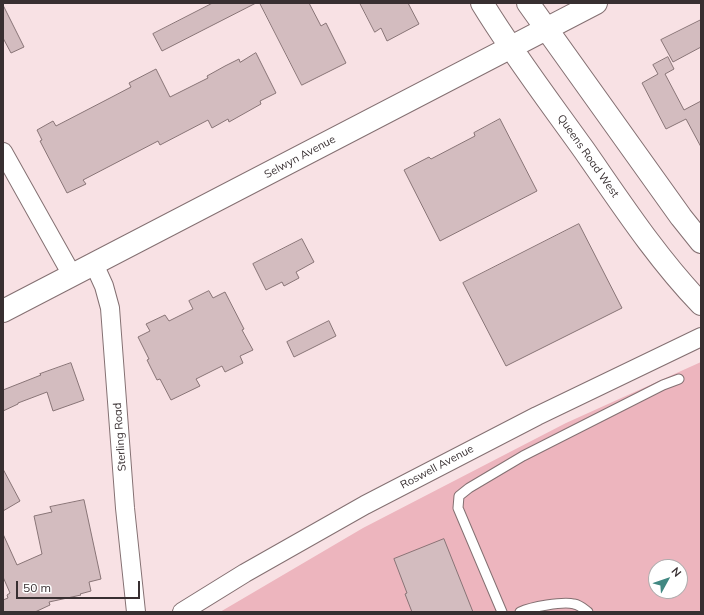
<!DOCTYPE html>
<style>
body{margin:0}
#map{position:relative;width:704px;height:615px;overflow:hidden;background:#f8e1e4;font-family:Mulish,sans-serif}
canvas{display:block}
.frame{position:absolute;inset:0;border:4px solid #382f31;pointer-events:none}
.north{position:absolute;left:648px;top:559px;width:40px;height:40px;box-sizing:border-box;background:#fff;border:1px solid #afacad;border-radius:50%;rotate:50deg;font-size:11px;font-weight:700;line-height:16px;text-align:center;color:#382f31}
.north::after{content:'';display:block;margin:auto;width:14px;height:18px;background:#418882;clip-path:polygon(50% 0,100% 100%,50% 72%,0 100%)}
.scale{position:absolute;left:16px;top:581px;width:124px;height:18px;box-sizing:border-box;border:2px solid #382f31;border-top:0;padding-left:5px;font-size:12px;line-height:14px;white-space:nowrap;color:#382f31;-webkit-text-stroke:3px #fff;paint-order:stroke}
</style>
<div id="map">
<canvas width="704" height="615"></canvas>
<div class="frame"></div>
<div class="north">N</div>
<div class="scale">50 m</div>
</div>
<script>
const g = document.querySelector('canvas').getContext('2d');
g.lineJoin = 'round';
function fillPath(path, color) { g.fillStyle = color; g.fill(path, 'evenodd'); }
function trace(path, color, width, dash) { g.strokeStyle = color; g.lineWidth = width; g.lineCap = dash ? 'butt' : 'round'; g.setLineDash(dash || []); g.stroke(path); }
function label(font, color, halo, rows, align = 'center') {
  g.font = font + ' Mulish,sans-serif'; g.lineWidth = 3; g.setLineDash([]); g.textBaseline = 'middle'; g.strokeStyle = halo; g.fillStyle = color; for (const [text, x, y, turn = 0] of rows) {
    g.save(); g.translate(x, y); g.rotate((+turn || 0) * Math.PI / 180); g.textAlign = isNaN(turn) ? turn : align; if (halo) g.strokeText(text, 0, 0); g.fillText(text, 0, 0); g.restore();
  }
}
fillPath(new Path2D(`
 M701,362V612H220L363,528L566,423ZM656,567H680V591H656Z`), '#edb5be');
const building = new Path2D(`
 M213,3H256L162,51L153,34Z
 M260,3H309L321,26L326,23L346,63L302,85Z
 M360,3H408L419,24L387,41L381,28L375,32Z
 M3,5L24,47L11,53L3,38Z
 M701,20V47L673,62L661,40Z
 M256,53L276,93L260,101L261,104L229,122L228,119L212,128L208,120L160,145L158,141L83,180L86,184L67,193L40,141L42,140L37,130L53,121L56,126L110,98L131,87L129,83L156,69L170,97L208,78L207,76L225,66L239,59L240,62Z
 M668,57L674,69L665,74L684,110L701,101V147L686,119L666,129L642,83L658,74L653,65Z
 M500,119L537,191L440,241L404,170L429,157L431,159L475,136L474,133Z
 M579,224L622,308L506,366L463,283Z
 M302,239L314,262L296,272L299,278L284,286L282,282L266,290L253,264Z
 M209,291L213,298L225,292L244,329L242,330L253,350L240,356L243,363L225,372L222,366L196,379L200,386L171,400L160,379L157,380L147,360L149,359L138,337L150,331L146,324L165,315L169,321L193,309L189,301Z
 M329,321L336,336L294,357L287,342Z
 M71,363L84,400L53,411L47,392L18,403V404L3,411V390L41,375L40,374Z
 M3,469L20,501L3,511Z
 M84,500L101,579L89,582L91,591L80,594L81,595L49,602L50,605L35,612H3V600L8,598L7,595L10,593L3,577V534L17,565L42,554L34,516L52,512L50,507Z
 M444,539L473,612H412L405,594L407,593L394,559Z`);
fillPath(building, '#d3bcbf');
trace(building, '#887476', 1);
const lane = new Path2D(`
 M502,612L458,508L459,496L469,488L523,456L663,385L679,379
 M520,612C531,607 563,601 574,604C580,605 584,609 588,612`);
const street = new Path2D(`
 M3,152L72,275
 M94,264L104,286L110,308L125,508L136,612
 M182,612L245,573L365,505L537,416L701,337`);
const secondary = new Path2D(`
 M482,3C513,54 549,101 584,150C621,203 656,257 701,304
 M528,3L681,217L701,242
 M3,311L596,3`);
trace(lane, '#847072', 11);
trace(street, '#847072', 20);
trace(secondary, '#847072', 24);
trace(lane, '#fff', 9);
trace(street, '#fff', 18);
trace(secondary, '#fff', 22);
label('11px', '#382f31', '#fff', [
 ["Queens Road West",588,156,55],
 ["Selwyn Avenue",300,157,-28],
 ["Sterling Road",120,437,-94],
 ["Roswell Avenue",437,467,-28]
]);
</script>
